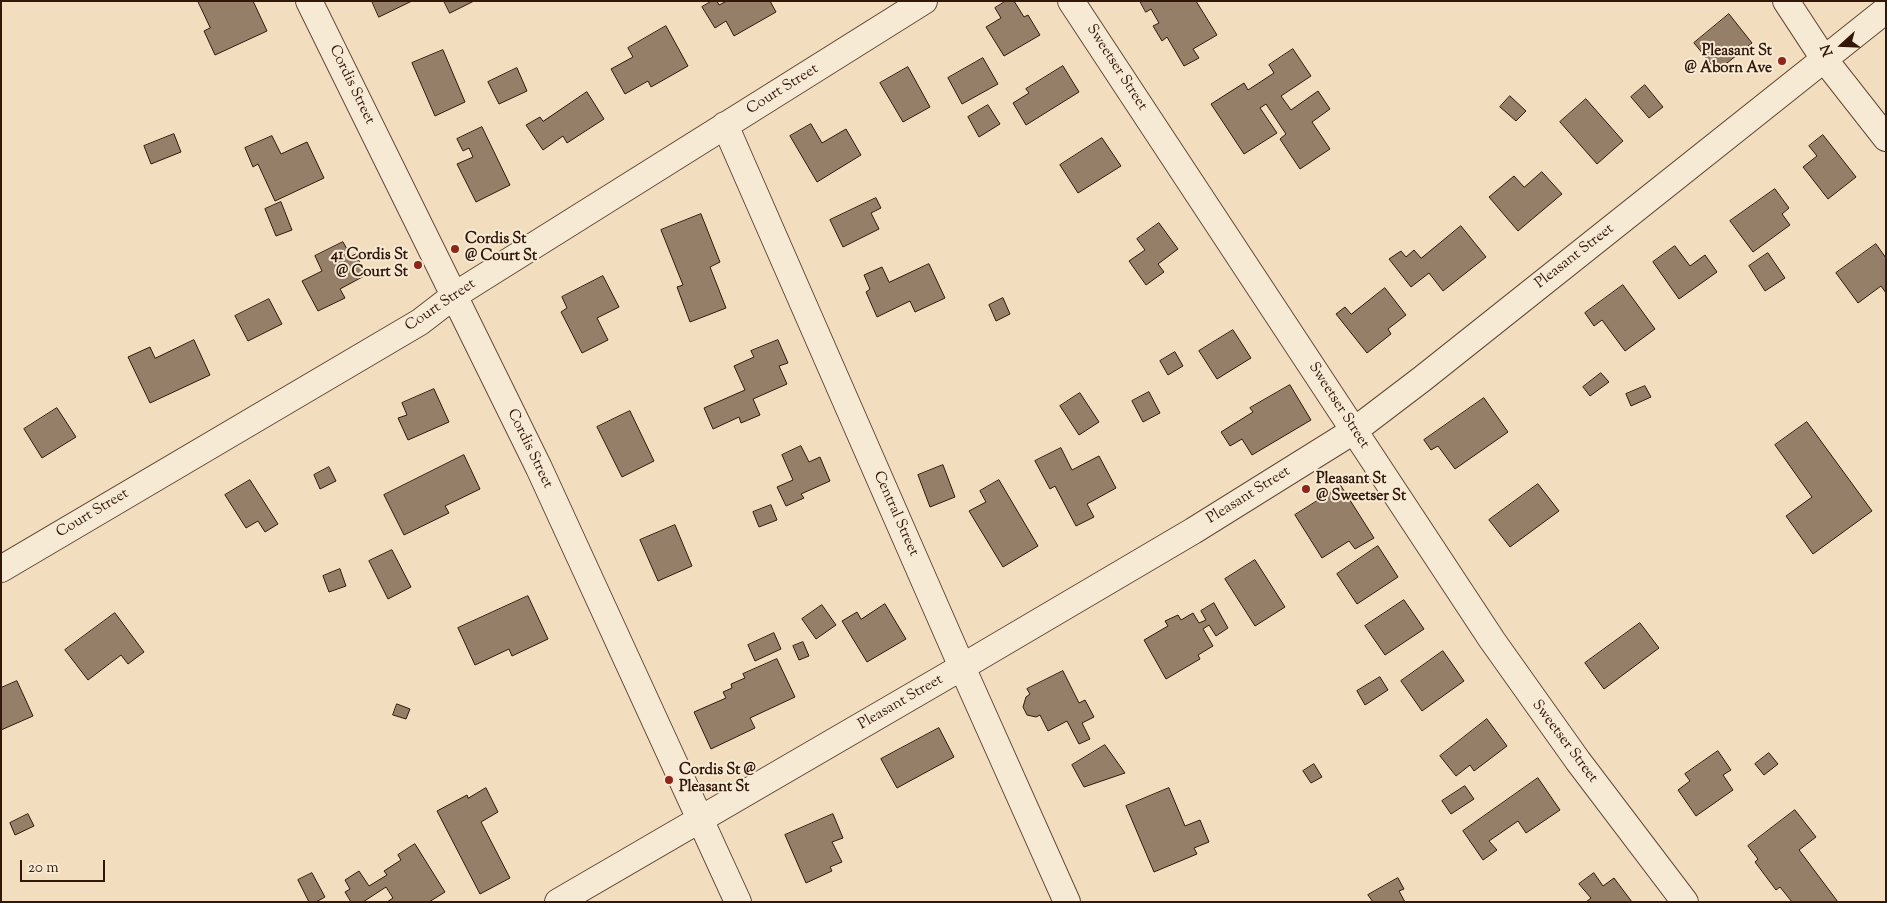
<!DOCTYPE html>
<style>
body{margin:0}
#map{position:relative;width:1887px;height:903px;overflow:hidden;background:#f2debf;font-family:"Sorts Mill Goudy",serif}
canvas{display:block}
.frame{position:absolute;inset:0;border:2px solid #33180a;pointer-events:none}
.north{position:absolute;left:1817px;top:20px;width:50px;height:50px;-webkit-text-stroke:4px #f7ead5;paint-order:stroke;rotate:250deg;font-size:14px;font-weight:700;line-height:20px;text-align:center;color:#33180a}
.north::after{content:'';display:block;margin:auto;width:18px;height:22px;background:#33180a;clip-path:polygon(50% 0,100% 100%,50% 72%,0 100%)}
.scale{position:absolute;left:20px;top:860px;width:85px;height:22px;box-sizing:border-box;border:2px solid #33180a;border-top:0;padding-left:6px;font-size:15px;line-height:18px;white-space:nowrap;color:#33180a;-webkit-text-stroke:4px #f7ead5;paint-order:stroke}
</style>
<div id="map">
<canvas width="1887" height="903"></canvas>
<div class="frame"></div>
<div class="north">N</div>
<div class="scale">20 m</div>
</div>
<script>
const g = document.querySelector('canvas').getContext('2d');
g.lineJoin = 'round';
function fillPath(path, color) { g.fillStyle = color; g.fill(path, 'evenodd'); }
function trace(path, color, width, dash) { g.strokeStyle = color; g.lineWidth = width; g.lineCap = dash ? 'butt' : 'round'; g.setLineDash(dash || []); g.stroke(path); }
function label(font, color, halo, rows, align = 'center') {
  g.font = font + ' "Sorts Mill Goudy",serif'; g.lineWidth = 4; g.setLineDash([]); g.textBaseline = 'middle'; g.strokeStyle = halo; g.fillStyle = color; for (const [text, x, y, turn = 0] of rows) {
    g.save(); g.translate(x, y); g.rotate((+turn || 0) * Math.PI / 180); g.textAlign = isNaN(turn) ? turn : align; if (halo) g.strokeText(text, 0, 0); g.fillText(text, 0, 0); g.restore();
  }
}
const building = new Path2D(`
 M198,1H253L267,31L215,55L204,31L210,28Z
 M372,1H412L379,17Z
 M444,1H474L450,13Z
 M712,1H717L719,5L727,1H770L776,12L734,36L726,21L715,28L702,7Z
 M1006,1H1014L1024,17L1028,15L1040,35L1004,56L986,27L1001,18L995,8Z
 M1140,1H1196L1217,35L1193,49L1199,58L1184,66L1167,37L1162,41L1153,26L1159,23L1151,9L1146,12Z
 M1729,14L1752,43L1717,71L1694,43Z
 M666,26L688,66L651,87L648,81L625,94L611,69L633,57L628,48Z
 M1293,49L1311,76L1281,96L1291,110L1318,91L1330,109L1312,122L1330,149L1300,169L1280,139L1286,134L1266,104L1260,108L1277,133L1244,154L1211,104L1244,83L1248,90L1274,73L1269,65Z
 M443,50L465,102L435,116L412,63Z
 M983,58L998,84L962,104L948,78Z
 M1063,66L1079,92L1026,125L1013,103L1029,93L1026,89Z
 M908,67L930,107L903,122L880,83Z
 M517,68L527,91L499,104L488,82Z
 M1645,85L1663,107L1649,118L1631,97Z
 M587,92L604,119L567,143L563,136L543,150L526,125L540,117L543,121Z
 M1510,96L1526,111L1516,121L1500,107Z
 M1586,99L1623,141L1597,164L1560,122Z
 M988,105L1000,124L979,137L968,117Z
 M811,124L822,143L846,129L861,155L817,182L790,136Z
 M482,127L510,185L476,202L457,164L473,157L469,148L463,151L457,139Z
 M174,134L181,152L151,164L144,146Z
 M1823,135L1856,177L1828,199L1803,167L1817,156L1809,146Z
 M272,136L281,154L307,142L324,178L275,201L258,164L253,167L245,148Z
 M1102,138L1121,166L1078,193L1060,165Z
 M1542,172L1562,194L1518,231L1489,197L1514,176L1524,187Z
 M1775,189L1789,208L1782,214L1790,225L1753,252L1730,221Z
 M876,198L881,208L871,213L879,229L843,247L830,220Z
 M281,202L292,230L276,236L265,209Z
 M701,214L720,262L710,267L726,308L690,322L677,287L683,285L661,230Z
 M1159,223L1178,249L1158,264L1164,272L1146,285L1129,261L1145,250L1137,239Z
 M1461,226L1486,257L1443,291L1429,273L1411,287L1389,259L1401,251L1406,257L1414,250L1421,258Z
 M343,242L351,256L356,254L366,275L340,289L345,298L318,311L302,281L322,271L315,256Z
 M1876,244L1886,258V293L1881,286L1858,303L1836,273Z
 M1675,246L1690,266L1705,255L1717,272L1679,299L1653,262Z
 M1768,253L1785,278L1765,291L1749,266Z
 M929,264L945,298L915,312L910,301L877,317L866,292L870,289L864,275L882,267L889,282Z
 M603,276L619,307L597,318L608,340L582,353L561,312L567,308L562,297Z
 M1623,285L1655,329L1625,351L1602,320L1594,326L1585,313Z
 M1385,288L1406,315L1388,329L1391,334L1367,353L1336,314L1345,307L1351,314Z
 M1003,298L1010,314L996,321L989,305Z
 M269,299L282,324L248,341L235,316Z
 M1233,330L1251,358L1217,379L1199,351Z
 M194,340L210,375L150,403L128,357L150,347L155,358Z
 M778,340L788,363L779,366L787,384L753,399L760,415L741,423L739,417L713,429L704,408L745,390L734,366L754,357L751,351Z
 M1175,352L1183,366L1168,375L1160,361Z
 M1601,373L1609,382L1590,396L1583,387Z
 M1290,385L1311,420L1252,455L1242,439L1230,446L1221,432L1253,412L1250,408Z
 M1645,386L1651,397L1631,406L1626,394Z
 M434,389L449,422L408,440L398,418L407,415L402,403Z
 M1149,392L1160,413L1143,422L1132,401Z
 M1080,393L1099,422L1079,435L1060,406Z
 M1484,398L1508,432L1455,469L1438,446L1431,450L1424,440Z
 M57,408L76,437L42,458L24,429Z
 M630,411L654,461L622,477L597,427Z
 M1807,422L1872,511L1813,554L1786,516L1812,497L1775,445Z
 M801,446L809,462L820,457L830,481L801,494L804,498L786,506L777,487L793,480L782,455Z
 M1061,448L1072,470L1099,456L1116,488L1087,504L1094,517L1076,526L1055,486L1050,489L1035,461Z
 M464,455L480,489L445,506L449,513L404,535L384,495Z
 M943,465L955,497L930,507L918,475Z
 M329,467L336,481L320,489L314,475Z
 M250,480L278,524L265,532L258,521L246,528L225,495Z
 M999,480L1038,546L1003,567L969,511L986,502L980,491Z
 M1538,484L1559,511L1510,547L1489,520Z
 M1341,486L1374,538L1355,549L1349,541L1322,558L1295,515Z
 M771,505L777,520L759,527L753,512Z
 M675,525L692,566L658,581L640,540Z
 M1378,546L1398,577L1357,604L1337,574Z
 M392,550L411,587L388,599L369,561Z
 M1255,560L1285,607L1255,626L1225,579Z
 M340,569L346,586L329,592L323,576Z
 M528,596L548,639L512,656L509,649L475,665L458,628Z
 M1404,600L1424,629L1385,655L1365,626Z
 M1214,603L1228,628L1216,636L1209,625L1203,629L1213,646L1198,655L1200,659L1166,679L1144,640L1168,626L1165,621L1178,615L1181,620L1193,613L1199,623L1206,620L1201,611Z
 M885,604L906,639L867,662L842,621L857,612L861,619Z
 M822,605L836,625L816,639L802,619Z
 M115,613L144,652L128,664L121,655L88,680L65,650Z
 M1640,623L1659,648L1604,689L1585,663Z
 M774,633L781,649L755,661L748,645Z
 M803,642L809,656L799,660L793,646Z
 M1443,651L1464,681L1422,711L1401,681Z
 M777,659L795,697L750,718L755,728L711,749L694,712L726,698L723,692L732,688L731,684L745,678L743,674Z
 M1063,671L1079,703L1085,700L1094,717L1082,723L1090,739L1079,744L1067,721L1048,731L1040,715L1036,717L1027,715L1023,707L1026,697L1030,694L1027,689Z
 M1380,677L1388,690L1365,705L1357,691Z
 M17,681L33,716L1,730V688Z
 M397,704L410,709L406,719L393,715Z
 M1487,719L1507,746L1474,771L1470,765L1456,776L1440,756Z
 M939,728L954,757L897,788L881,759Z
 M1105,745L1125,773L1084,787L1072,765Z
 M1718,751L1731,770L1723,775L1733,790L1696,816L1678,790L1690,781L1685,774Z
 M1769,753L1778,764L1764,775L1755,764Z
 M1314,764L1322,777L1311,783L1303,771Z
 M1538,778L1560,810L1526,833L1518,821L1489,841L1497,850L1483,860L1463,831Z
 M1465,786L1474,799L1451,814L1442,801Z
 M486,788L498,812L481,822L510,878L480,894L437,811L467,795L468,798Z
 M1169,788L1185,826L1200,820L1209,842L1194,848L1197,854L1154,872L1126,806Z
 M1795,810L1816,837L1799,850L1838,902H1792L1780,887L1776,890L1755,862L1758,859L1748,846Z
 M28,814L34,826L15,835L10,823Z
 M833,814L843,838L832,842L842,862L830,867L832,871L806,883L785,835Z
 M415,844L445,892L429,902H387L393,898L386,887L363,902H351L345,892L350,889L345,880L359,871L369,886L387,875L384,871L401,860L398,855Z
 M312,873L325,897L316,902H309L298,880Z
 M1594,873L1603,886L1614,878L1632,902H1586L1591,898L1579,884Z
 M1398,878L1404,889L1399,891L1405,902H1373L1368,895Z`);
fillPath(building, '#967f68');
trace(building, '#33180a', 1);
const street = new Path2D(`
 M309,1L539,468L738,902
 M1071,1L1492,640L1578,761L1685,902
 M1786,1L1824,59L1886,138
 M725,125L962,667L1067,902
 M1,569L420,322L455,295L924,1
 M558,902L962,667L1193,531L1355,430L1422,379L1886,10`);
trace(street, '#634a37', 28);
trace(street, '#f7ead5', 26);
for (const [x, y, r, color] of [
 [1782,61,5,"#8f2418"],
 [455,249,5,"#8f2418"],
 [418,265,5,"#8f2418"],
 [1306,489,5,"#8f2418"],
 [669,780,5,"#8f2418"]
]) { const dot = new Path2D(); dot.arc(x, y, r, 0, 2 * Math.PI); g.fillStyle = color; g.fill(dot); trace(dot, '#f7ead5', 2); }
label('bold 15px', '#33180a', '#f7ead5', [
 ["Pleasant St",1772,52,"right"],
 ["@ Aborn Ave",1772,69,"right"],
 ["Cordis St",465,240],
 ["@ Court St",465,257],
 ["41 Cordis St",408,256,"right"],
 ["@ Court St",408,273,"right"],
 ["Pleasant St",1316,480],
 ["@ Sweetser St",1316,497],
 ["Cordis St @",679,771],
 ["Pleasant St",679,788]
], 'left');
label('15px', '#33180a', '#f7ead5', [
 ["Sweetser Street",1116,68,57],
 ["Cordis Street",351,85,64],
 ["Court Street",783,90,-32],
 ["Pleasant Street",1575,257,-38],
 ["Court Street",441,306,-34],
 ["Sweetser Street",1338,406,57],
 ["Cordis Street",529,449,64],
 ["Pleasant Street",1249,496,-32],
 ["Court Street",93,514,-31],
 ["Central Street",895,514,66],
 ["Pleasant Street",901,703,-30],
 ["Sweetser Street",1564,742,53]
]);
</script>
